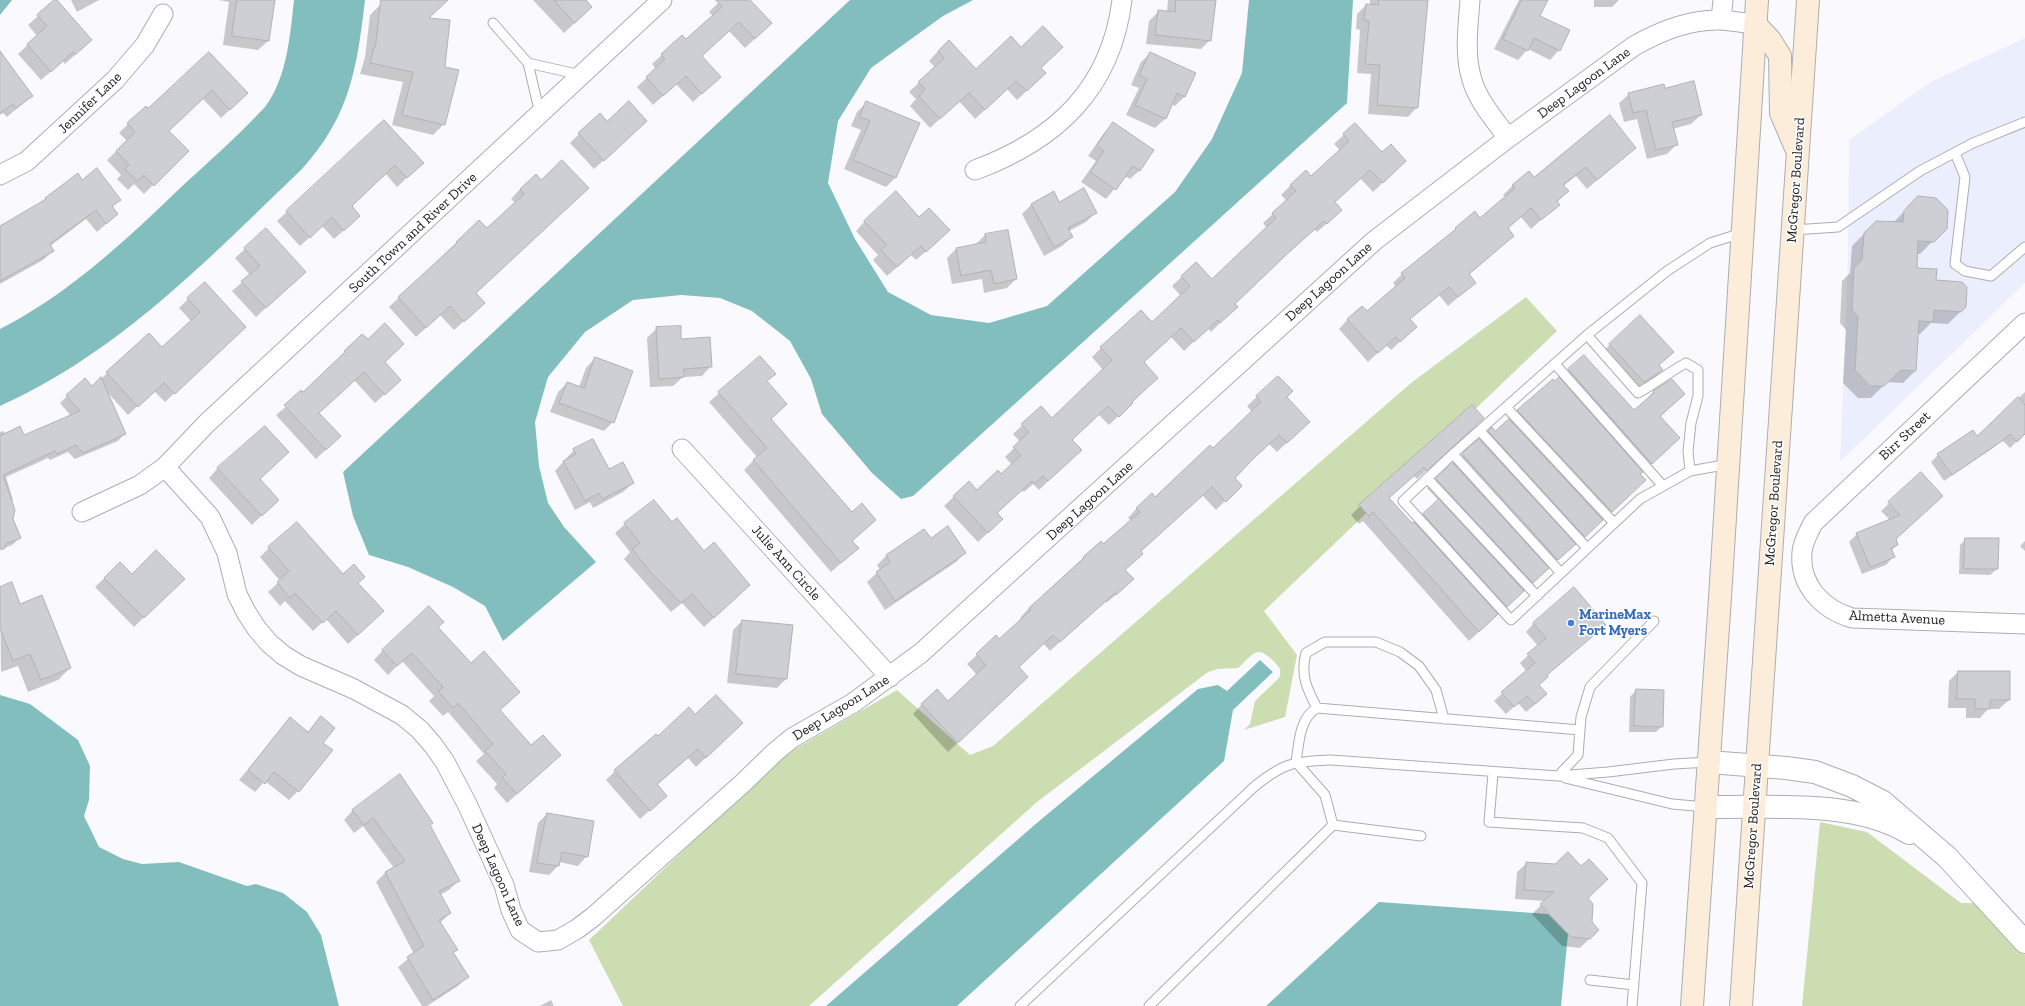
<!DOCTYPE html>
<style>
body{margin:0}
canvas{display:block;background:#fafafe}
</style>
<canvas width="2025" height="1006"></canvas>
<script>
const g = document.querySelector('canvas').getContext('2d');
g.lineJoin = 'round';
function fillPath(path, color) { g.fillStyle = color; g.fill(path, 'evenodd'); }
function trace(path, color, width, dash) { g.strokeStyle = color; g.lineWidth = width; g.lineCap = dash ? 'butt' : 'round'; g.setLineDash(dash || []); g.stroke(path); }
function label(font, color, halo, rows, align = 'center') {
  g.font = font + ' "Zilla Slab",serif'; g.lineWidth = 3; g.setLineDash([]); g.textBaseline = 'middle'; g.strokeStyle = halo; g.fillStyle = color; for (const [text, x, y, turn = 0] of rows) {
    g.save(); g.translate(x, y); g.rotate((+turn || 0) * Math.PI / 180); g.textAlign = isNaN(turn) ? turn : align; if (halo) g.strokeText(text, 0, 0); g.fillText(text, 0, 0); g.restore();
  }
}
fillPath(new Path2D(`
 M2025,38V283L1840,462L1848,259L1849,140L1932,81Z`), '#ebeefc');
fillPath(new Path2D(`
 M1526,297L1557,331L1264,611L1297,655L1285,717L1244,730L1250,724L1255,701L1279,678C1280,675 1281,673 1280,669C1277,663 1264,651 1258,652C1251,653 1243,664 1238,668L1218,669L1208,672L1037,802L809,1006H623L589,940L783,756L897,690L970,755L993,746L1411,383Z
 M1820,822L1867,832L1961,903H1977L2025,955V1006H1802Z`), '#ccddb2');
fillPath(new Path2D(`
 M0,0H12L0,15Z
 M294,0H365C357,68 350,116 302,169C208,259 120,352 0,406V329C67,295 123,243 177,191C206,164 237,137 265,107C287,78 290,36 294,0Z
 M850,0H973L943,16L871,68L838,121L828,183L855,239L888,292L931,315L989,323L1047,306L1175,192L1212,139L1242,73L1249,0H1353L1347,103L913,496L901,499L872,473L822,414L811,379L790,341L752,311L720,298L681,295L633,300L585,332L548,377L535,422L539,466L548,503L564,527L596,562L503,641L485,606L453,587L408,567L369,555L353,516L343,472Z
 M1260,660L1273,672L1233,710L1224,761L957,1006H826L1038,822L1198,689L1218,685L1227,691Z
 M0,695L30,704L78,740L90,766L89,800L84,816L99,847L123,859L142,864L179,862L247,886L256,884L283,893L307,912L321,935L339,1006H0Z
 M1379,902L1548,914L1568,934L1561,1006H1266Z`), '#83bebf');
fillPath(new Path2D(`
 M56,0L91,40L65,64L63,61L41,80L18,54L37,36L28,25Z
 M71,0H99L77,12Z
 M219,0H274L268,41L258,50L223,45L229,2Z
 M383,0H447L428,19L444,67V124L433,135L392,125L403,82L360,74L365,57L370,15L382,3Z
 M533,0H586L580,18L564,33Z
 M721,0H749L761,33L745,48L729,31L701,57L710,86L693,102L676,84L653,105L637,87L656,69L652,64L682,36L686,41L713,16L709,12Z
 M1168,0H1215L1210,40L1201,49L1146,44L1149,21L1158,12H1167Z
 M1370,0H1427L1417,107L1408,117L1368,114L1371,74L1357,73L1360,30L1356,29L1357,14L1366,5H1370Z
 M1519,0H1545L1539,16L1559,50L1550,60L1528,49L1518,60L1494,49Z
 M1594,0H1619L1612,7H1594Z
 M938,51L976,71L1040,68L1035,83L1017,100L1007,89L975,119L959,101L930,128L910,106L916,99L909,92L935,67L929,61Z
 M209,53L238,102L221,118L203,99L168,131L187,151L144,194L134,184L128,190L117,179L121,175L107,160L127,141L119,133L128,124L148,110Z
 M1151,53L1195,73L1184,97L1175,106L1171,104L1165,119L1155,128L1126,115L1139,88L1131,85L1141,62Z
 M0,57L32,96L7,117L3,113L0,115Z
 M1664,89L1701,115L1691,124L1673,129L1677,144L1667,154L1647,159L1637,119L1624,122L1619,103L1629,94Z
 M867,102L896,177L886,187L844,169L861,130L851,126L857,112Z
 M384,122L413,172L397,187L386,174L350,207V225L334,239L322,226L300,246L277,221Z
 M607,122L637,130L594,169L570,143L579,134Z
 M1113,124L1140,170L1130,179L1125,176L1106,199L1081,182L1096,161L1088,156L1104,133Z
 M1355,124L1395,171L1373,192L1360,178L1334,202L1332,219L1317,232L1314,229L1275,265L1234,304L1227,316L1211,332L1208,328L1184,351L1171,337L1143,363L1132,403L1109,425L1098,414L1071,440V459L1039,490L1033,484L1024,492L1022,490L996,514L992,529L978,542L944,506L969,482L977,491L1001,475L1012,465L1005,457L1020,442L1013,434L1041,407L1052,419L1103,370L1092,357L1101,348L1152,323L1181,296L1172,286L1196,263L1212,280L1267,228L1263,223L1287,201L1281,195L1291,185L1311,177L1340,150L1334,144Z
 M1635,147L1587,189L1576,176L1563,186L1567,191L1557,202L1559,204L1531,229L1521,217L1507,229L1513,236L1468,275L1475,283L1448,306L1439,295L1409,320L1406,336L1391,350L1386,345L1368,362L1339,329L1348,319L1367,313L1396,287L1393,283L1402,274L1475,213L1480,219L1506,197L1503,195L1513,185Z
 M82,181L119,200L112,207L117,214L97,232L86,219L50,246L53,251L43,260L0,284V227L41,203L46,198Z
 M541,181L588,188L475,294L474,312L454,330L440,315L416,337L389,307L479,221L487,230L515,203L511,199L520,189Z
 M1053,193L1059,203L1095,213L1086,222L1069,231L1072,237L1062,246L1044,256L1022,214L1031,205Z
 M1918,197L1946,228L1920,254H1916V269L1935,281L1965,307L1948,324L1931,323L1920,334H1917L1915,371L1903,383L1887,382L1871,398H1858L1843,383L1846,330L1840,323L1842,281L1850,273L1852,246L1876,222L1893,223Z
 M865,221L939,240L916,260L911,255L887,276L873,260L878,255L856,231Z
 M266,230L295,281L256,317L232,291L250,275L235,258Z
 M1008,231L1016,279L1007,288L984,293L982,279L952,284L947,258L957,248L975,245L985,235Z
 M188,299L236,336L165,402L154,391L128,415L108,393L125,433L118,441L75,459L68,452L50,460L48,458L6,477L13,500L11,502L12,519L20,538L12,545L0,550V432L3,431L6,434L24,436L71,416L60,403L67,396L92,387L149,335L162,349L191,321L179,308Z
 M1640,317L1658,365L1662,370L1653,379L1635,391L1600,354Z
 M657,328L680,340L711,366L702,376L683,377L673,386L650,387L647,338Z
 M345,351L383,362L390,389L375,403L354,380L318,413L330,446L316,459L276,415L303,393L337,362L336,361Z
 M1584,356L1634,412L1653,392L1671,380L1684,394L1660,417L1669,447L1639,474L1635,489L1469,641L1363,521L1359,524L1351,515L1360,506L1473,428L1417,479L1414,476L1388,498L1412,525L1414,524L1439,501L1427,488L1436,479L1492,429L1495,432L1559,379Z
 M760,357L766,381L770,419L851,541L848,557L831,572L744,470L757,457L709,402Z
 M595,358L613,422L604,431L550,412L558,392L567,383L579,387L586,368Z
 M1278,377L1299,431L1277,452L1269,444L1245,466L1233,478L1231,495L1216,510L1202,495L1140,552L1124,570L1123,589L1106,603L1105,601L1050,651L1043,643L1017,667V687L948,752L913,714L922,704L948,702L977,675L967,664L977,655L996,637L999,640L1022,619L1020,618L1029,608L1084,557L1103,545L1131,521L1128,518L1137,508L1155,498L1213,450L1252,412L1247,406Z
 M2025,392V433L2010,448L2002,440L1993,448L1944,481L1931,462L1938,455L1976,437Z
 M574,450L608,471L633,483L623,492L593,508L590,502L575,510L555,471Z
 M218,468L268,509L252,525L209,478Z
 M1921,473L1895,539L1897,545L1891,551L1893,557L1886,565L1862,574L1849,542L1857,534L1890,520L1881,511Z
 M625,524H672L704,553L714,544L749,585L704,627L682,603L671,612L624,559L630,552L615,533Z
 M924,530L930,539L965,553L956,562L885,610L867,582L880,570L877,565L886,556Z
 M1966,539H1998L1997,569L1990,575L1959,574L1960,545Z
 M2025,541V551L2020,546Z
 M269,548L343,576L357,584L373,621L348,644L326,619L313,631L285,601L280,606L268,592L280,581L260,557Z
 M120,563L132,576L183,579L134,627L95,587Z
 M0,588L20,606L70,668L58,680L28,692L18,666L1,672Z
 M742,621L792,626L786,679L777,688L727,683L733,630Z
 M1534,623L1605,625L1546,676L1538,686L1545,694L1537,703L1526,712L1518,703L1506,714L1494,701L1526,671L1520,663L1538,646L1526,632Z
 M437,627L499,710L550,765L507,803L494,788L497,784L476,761L484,754L448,712L443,716L429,701L434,696L402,661L388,675L374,660L383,650Z
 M1958,672L2009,700L1999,709H1988L1980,718H1966V708H1948L1949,681Z
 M1636,690L1662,726L1656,732H1629L1630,697Z
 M695,715L732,733L696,767L688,758L657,785L666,796L640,819L606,780L615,771Z
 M321,718L322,743L298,791L289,800L265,781L255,792L239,780L290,719L307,733Z
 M353,810L429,825L458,881L449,890L440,895L450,913L440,923L456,949L452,953L467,977L458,986L427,1006H422L398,967L414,954L376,882L386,872L394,868L363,826L354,833L344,820Z
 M547,814L587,856L578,866L559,862L558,866L549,875L529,872L538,823Z
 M1527,863L1556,865L1587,898L1591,923L1598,930L1580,948L1562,946L1532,914L1545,901L1515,899L1517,872Z
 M551,1000L554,1006H540Z`), '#0003');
const building = new Path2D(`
 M54,0H57L92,40L75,55L73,52L51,72L27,44L47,26L37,15Z
 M237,0H275L269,41L232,36Z
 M381,0H448L429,18L450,20L445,67L459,70L445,125L402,115L413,72L370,63L374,47H375Z
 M554,0H586L592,7L575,23Z
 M716,0H750L772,23L755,39L739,22L702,56L721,77L702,94L686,76L663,96L646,77L665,59L661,54L682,35L686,39L722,7Z
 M1176,0H1216L1211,41L1155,35L1158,10L1175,12Z
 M1379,0H1428L1418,108L1377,105L1380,65L1365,64L1369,21L1364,20L1366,4L1378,5Z
 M1522,0H1548L1540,16L1570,30L1560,51L1534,38L1528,51L1503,39Z
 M1043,26L1063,47L1041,68L1046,73L1027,91L1016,81L985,110L969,93L940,119L919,96L925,89L918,82L944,58L938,51L949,40L976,69L1011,36L1021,47Z
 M0,51L33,96L16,108L13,104L0,113Z
 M209,52L248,93L230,110L212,90L169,131L189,151L154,186L144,175L137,181L125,169L129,165L116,151L135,132L127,123L146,106L148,108Z
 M1150,52L1196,73L1185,97L1177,93L1166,119L1135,105L1147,79L1140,75Z
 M1694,81L1702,115L1672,122L1678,145L1656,150L1646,110L1633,113L1628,93L1664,84L1665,88Z
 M629,101L647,121L604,161L578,133L600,113L607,121Z
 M866,101L920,123L896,178L853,160L870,121L860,117Z
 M1610,115L1636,148L1597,180L1586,167L1563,185L1569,191L1557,201L1560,205L1541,220L1531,208L1508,228L1514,236L1469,274L1476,283L1458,297L1449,287L1410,319L1417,327L1400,342L1396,337L1378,353L1347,319L1362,306L1367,311L1405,278L1401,273L1456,229L1455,228L1475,211L1480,218L1515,188L1512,185L1529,171L1534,177Z
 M384,120L424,163L407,178L395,165L352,206L360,216L344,231L332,217L310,238L286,211Z
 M1113,122L1154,150L1140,171L1133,166L1116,190L1090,172L1104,151L1097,146Z
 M1355,123L1382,152L1391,144L1406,161L1383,183L1370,170L1335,202L1342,210L1327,224L1324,221L1286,255L1235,304L1238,307L1220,323L1218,320L1194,342L1181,328L1144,362L1158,378L1132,402L1133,403L1119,417L1108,406L1072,440L1082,450L1048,481L1043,476L1034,484L1032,481L997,513L1003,519L988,533L953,496L969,481L977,490L998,470L1001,474L1021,455L1013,447L1029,432L1021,424L1041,406L1052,418L1112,360L1100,347L1141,310L1152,322L1190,286L1181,276L1196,262L1212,279L1276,218L1272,213L1296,191L1290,185L1306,170L1311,176L1349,141L1343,134Z
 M562,160L589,188L476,293L485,303L464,322L450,306L426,328L398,297L457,243L456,242L479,220L487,228L524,194L520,189L536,174L541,180Z
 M97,168L121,200L112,206L118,214L106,224L96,210L50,244L54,251L0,281V226L46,199L45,198L78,173L82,180Z
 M1084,188L1097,213L1068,228L1073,237L1054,247L1031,204L1054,191L1059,202Z
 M896,191L919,217L929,208L950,230L926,252L921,246L897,267L881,250L887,245L864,221Z
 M1918,196L1936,198L1948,210L1947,229L1934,242L1918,241L1917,268L1937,269L1936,280L1962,282L1967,287L1966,307L1961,312L1934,310L1933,322L1919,321L1916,371L1901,370L1884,386H1870L1855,370L1858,317L1852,310L1854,268L1862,260L1864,233L1876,221L1903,222L1904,211Z
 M266,228L306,272L266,308L241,281L260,266L244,248Z
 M1008,230L1017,279L994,284L991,270L961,276L956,248L986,242L985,234Z
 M205,282L246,327L175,394L164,383L138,407L106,372L149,333L162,347L200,312L187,298Z
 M1640,315L1674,352L1659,365L1663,370L1644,382L1609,344Z
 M385,323L404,344L385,362L401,380L385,395L364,372L319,413L341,436L326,450L284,405L301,390L303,392L345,352L344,351L362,334L368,339Z
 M681,326V339L710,337L712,367L684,369V377L659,379L656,327Z
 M1584,355L1634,410L1654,393L1653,391L1672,379L1685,394L1660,416L1680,438L1652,464L1568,369Z
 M760,356L776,374L767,381L787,404L771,419L852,512L862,503L876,520L852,541L859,548L841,563L753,460L767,448L718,392Z
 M595,357L633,371L614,423L559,403L567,382L584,388Z
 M1278,376L1293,391L1287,397L1310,422L1287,443L1279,435L1253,459L1235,478L1242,486L1226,502L1212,487L1141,551L1143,554L1125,570L1134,579L1116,595L1115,593L1060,642L1053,635L1019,667L1028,677L958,743L921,704L937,689L948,701L986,665L976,654L996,635L999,639L1031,610L1029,608L1084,558L1083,557L1101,541L1103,544L1140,512L1136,508L1152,493L1155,497L1210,445L1213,448L1261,402L1256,396Z
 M101,377L126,434L83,453L76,445L57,454L55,451L3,475L15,510L13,519L21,538L6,544L4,549H0V436L20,426L24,435L80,411L66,395L85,378L92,386Z
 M1559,377L1643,472L1640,474L1646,480L1612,512L1517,410L1553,379L1555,381Z
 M2018,397L2025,405V434L2017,442L2010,434L2002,441L1952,475L1937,454L1973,430L1977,436Z
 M1472,405L1484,418L1427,471L1424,467L1389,498L1412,523L1414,522L1498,614L1479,632L1373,512L1369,516L1359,505Z
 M1509,419L1603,520L1585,537L1488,431L1492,427L1495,431Z
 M265,426L289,452L260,479L279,500L262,516L217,468Z
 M593,439L609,469L623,462L634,483L602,499L599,493L585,501L563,461L576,454L573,449Z
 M1479,439L1576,544L1558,560L1462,454Z
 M1453,463L1549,568L1533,583L1436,479Z
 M1921,472L1943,496L1896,539L1898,545L1891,548L1895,557L1870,567L1856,533L1900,515L1888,502Z
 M1439,499L1524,591L1507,607L1423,514Z
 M654,500L672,522L677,518L704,551L714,542L750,585L714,618L692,594L681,603L648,569L632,549L640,543L624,523Z
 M297,522L343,574L354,564L365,577L358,583L384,611L358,635L336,611L323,623L295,593L290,598L277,582L289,571L268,547Z
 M948,526L966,553L895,601L876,572L890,562L886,555L924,529L931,538Z
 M1965,538H1999L1998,569H1964Z
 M156,550L185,579L144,618L104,578L120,562L132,574Z
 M12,582L20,604L42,595L71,668L41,680L30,654L13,661L0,628V587Z
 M1574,587L1606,625L1547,675L1548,677L1539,685L1547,694L1535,704L1527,696L1514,707L1501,692L1535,663L1527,654L1546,638L1533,623Z
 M429,606L444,622L438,627L471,663L484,651L520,692L500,710L531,745L543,735L561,755L517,794L502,778L506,774L485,751L493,744L458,703L453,708L438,691L443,687L412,653L397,666L382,650Z
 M742,620L793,625L787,679L736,674Z
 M1958,671H2010V700H1990V709H1975V699H1957Z
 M1636,689L1664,690L1663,727L1634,726Z
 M716,695L743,723L706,758L698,749L657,784L667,796L650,811L614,770L656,734L658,736L689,707L695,714Z
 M321,716L335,728L323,743L333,750L299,792L274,772L265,784L248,770L290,717L308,732Z
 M400,774L433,823L430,825L460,881L439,891L451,913L439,920L458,950L453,952L469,977L433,1000L407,957L424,946L385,872L405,861L373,818L364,825L352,810Z
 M547,813L594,821L588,857L562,852L559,866L537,863Z
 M1568,852L1581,866L1589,859L1608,879L1588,898L1593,904L1592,922L1599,930L1590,939L1571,937L1540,904L1554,892L1524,890L1526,862L1555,864Z`);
fillPath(building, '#cecfd5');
trace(building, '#b1b2b8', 1);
const service = new Path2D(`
 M493,23L528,63L540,114
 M528,63L581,75
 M1955,153L1965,177L1955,264L1965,271L1991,276L2025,247
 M1793,230L1838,227L1920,171L1973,143L2025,122
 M1587,335L1638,393C1655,384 1669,372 1686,363L1698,370V396L1691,423L1688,451L1690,471
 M1555,364L1663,486
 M1506,407L1614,523
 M1480,431L1587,548
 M1453,454L1561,573
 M1729,464L1690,471L1640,499L1511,620L1403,501L1453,454L1587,335L1667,271L1710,243L1742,233
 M1427,478L1537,596
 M1317,708C1307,689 1300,675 1306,653L1325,642H1376L1400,652L1419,666L1436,690L1444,719
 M1493,773L1489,822L1583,828L1608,838L1642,883L1632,1006
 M1558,776L1578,755L1581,717L1590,687L1654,621
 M1565,778L1672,804L1706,807
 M1333,825L1421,836
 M1590,980L1634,985
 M1020,1006L1255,786C1285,762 1293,762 1331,760L1558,776L1608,772L1674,764L1709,762
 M1149,1006L1333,825L1325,795L1296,762C1299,744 1299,718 1317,708L1580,730`);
const minor = new Path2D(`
 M1470,0C1468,27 1464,54 1472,80C1478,101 1495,120 1508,138
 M1721,20L1723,0
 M975,170C1056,140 1111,89 1122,0
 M0,175L27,161L115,80L145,45L163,14
 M2025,323L1813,523C1809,532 1803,541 1802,552C1799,585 1822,609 1852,618L2025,624
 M682,449L890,677
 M165,467L210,517L227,553L237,594L246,612L257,629L269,643L283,655L301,666L354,689L402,715L420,730L433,745L445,762L467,804L504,885L511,910L520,930L538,942L558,940L577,929L593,917L743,783L775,752L792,738L853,703L921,653L1374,241L1508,138L1634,46C1660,31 1690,19 1721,20C1733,21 1744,23 1755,24
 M82,512L140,485L165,467L207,423L662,0`);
const tertiary = new Path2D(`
 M1709,762L1786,768L1815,772L1852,786L1883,802L1947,857L2025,942
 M1706,807C1769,808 1854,799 1909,833`);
const secondary = new Path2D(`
 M1755,24L1770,40L1780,56L1781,113L1796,148
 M1692,1006L1720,598L1757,0
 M1741,1006L1808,0`);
trace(service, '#acadb3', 11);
trace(minor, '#acadb3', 21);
trace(tertiary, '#acadb3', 24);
trace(secondary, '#acadb3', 24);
trace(service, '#fff', 9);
trace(minor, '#fff', 19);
trace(tertiary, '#fff', 22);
trace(secondary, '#fceddb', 22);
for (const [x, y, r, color] of [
 [1571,623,4,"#3f7fe0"]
]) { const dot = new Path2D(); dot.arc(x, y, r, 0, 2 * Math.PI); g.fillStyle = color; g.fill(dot); trace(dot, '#fff', 1.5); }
label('14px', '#1a1a1c', '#fff', [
 ["Deep Lagoon Lane",1584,83,-36],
 ["Jennifer Lane",90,103,-44],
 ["McGregor Boulevard",1796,180,-86],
 ["South Town and River Drive",413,233,-43],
 ["Deep Lagoon Lane",1329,282,-42],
 ["Birr Street",1905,436,-43],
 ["Deep Lagoon Lane",1090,501,-42],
 ["McGregor Boulevard",1774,503,-86],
 ["Julie Ann Circle",786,563,48],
 ["Almetta Avenue",1897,618,3],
 ["Deep Lagoon Lane",841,708,-32],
 ["McGregor Boulevard",1753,826,-86],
 ["Deep Lagoon Lane",498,875,66]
]);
label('bold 14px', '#366cbe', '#fff', [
 ["MarineMax",1579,615],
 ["Fort Myers",1579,631]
], 'left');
</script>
